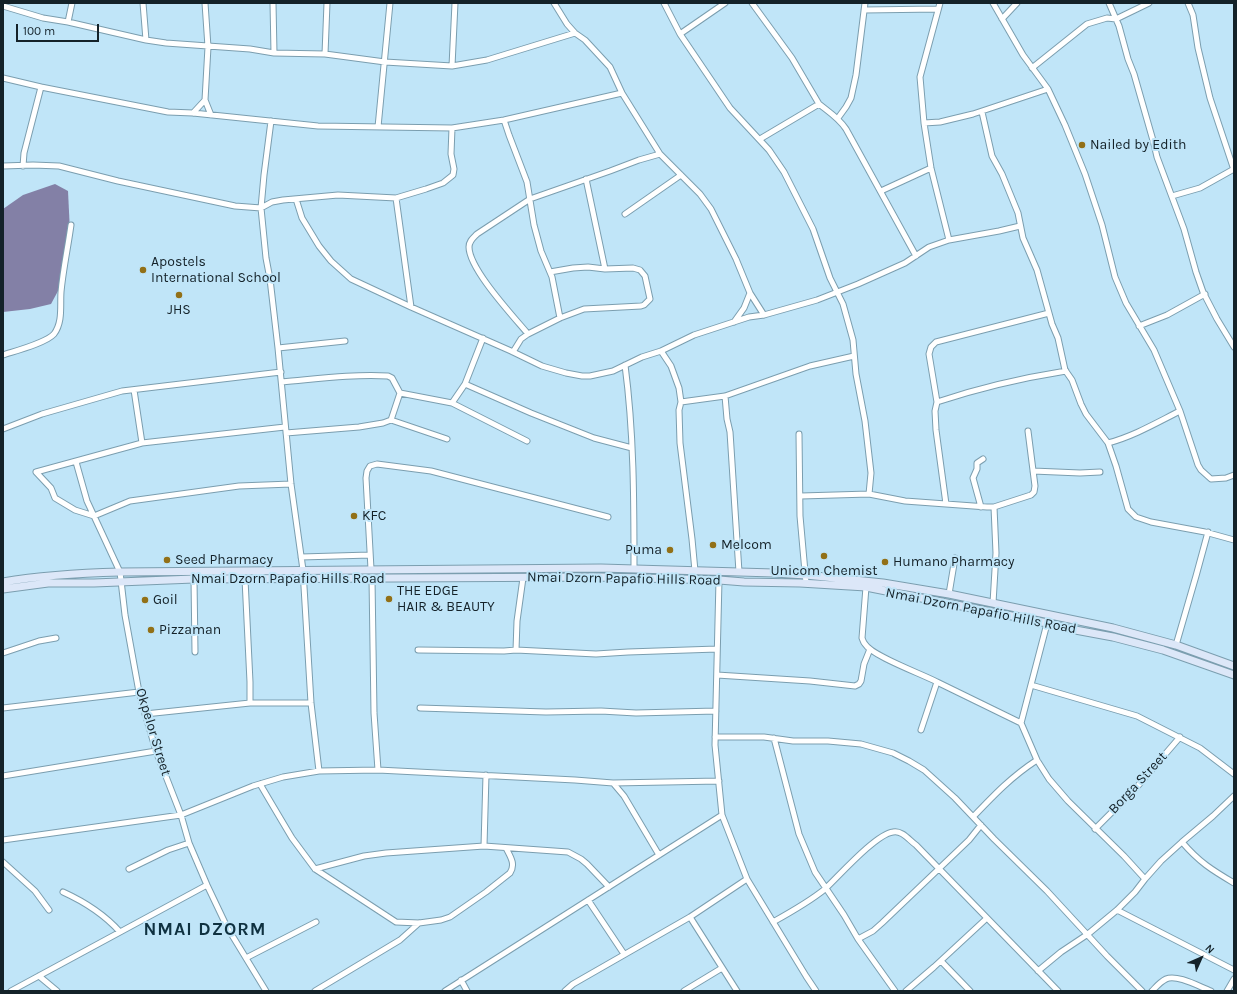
<!DOCTYPE html>
<style>
body{margin:0}
#map{position:relative;width:1237px;height:994px;overflow:hidden;background:#c0e5f8;font-family:Karla,sans-serif}
canvas{display:block}
.frame{position:absolute;inset:0;border:4px solid #142229;pointer-events:none}
.north{position:absolute;left:1181px;top:938px;width:40px;height:40px;-webkit-text-stroke:3px #c0e5f8;paint-order:stroke;rotate:45deg;font-size:11px;font-weight:700;line-height:16px;text-align:center;color:#142229}
.north::after{content:'';display:block;margin:auto;width:14px;height:18px;background:#142229;clip-path:polygon(50% 0,100% 100%,50% 72%,0 100%)}
.scale{position:absolute;left:16px;top:24px;width:83px;height:18px;box-sizing:border-box;border:2px solid #142229;border-top:0;padding-left:5px;font-size:12px;line-height:14px;white-space:nowrap;color:#142229;-webkit-text-stroke:3px #c0e5f8;paint-order:stroke}
</style>
<div id="map">
<canvas width="1237" height="994"></canvas>
<div class="frame"></div>
<div class="north">N</div>
<div class="scale">100 m</div>
</div>
<script>
const g = document.querySelector('canvas').getContext('2d');
g.lineJoin = 'round';
function fillPath(path, color) { g.fillStyle = color; g.fill(path, 'evenodd'); }
function trace(path, color, width, dash) { g.strokeStyle = color; g.lineWidth = width; g.lineCap = dash ? 'butt' : 'round'; g.setLineDash(dash || []); g.stroke(path); }
function label(font, color, halo, rows, align = 'center') {
  g.font = font + ' Karla,sans-serif'; g.lineWidth = 4; g.setLineDash([]); g.textBaseline = 'middle'; g.strokeStyle = halo; g.fillStyle = color; for (const [text, x, y, turn = 0] of rows) {
    g.save(); g.translate(x, y); g.rotate((+turn || 0) * Math.PI / 180); g.textAlign = isNaN(turn) ? turn : align; if (halo) g.strokeText(text, 0, 0); g.fillText(text, 0, 0); g.restore();
  }
}
fillPath(new Path2D(`
 M55,184L68,191L70,232L63,278L58,291L51,304L30,309L3,312V209L23,195Z`), '#8380a6');
const street = new Path2D(`
 M143,3L146,40
 M205,3L208,47L205,100L211,115
 M273,3L274,53
 M554,3L567,24L575,33L585,40L610,67L622,93L660,154L700,194L711,209L736,259L750,293L764,315
 M664,3L680,34L730,108L769,150L784,172L813,229L830,278L843,304L853,340L856,374L865,421L871,473L869,494
 M752,3L792,58L819,104
 M940,3L920,77L924,123L940,122L973,114L1048,89
 M993,3L1023,55L1048,89L1065,125L1085,174L1102,225L1115,277L1126,303L1154,350L1180,411L1198,465L1201,470L1211,479L1226,478L1234,475
 M1109,3L1119,26L1128,59L1134,74L1154,144L1157,157L1184,229L1196,272L1203,292L1217,319L1234,347
 M1188,3L1193,15L1198,48L1210,98L1234,170
 M3,6L43,18L68,22L146,40L166,43L250,49L274,53L325,54L385,62L452,66L487,60L575,33
 M864,10L938,9
 M1002,19L1017,3
 M68,22L72,3
 M680,34L725,3
 M325,54L327,3
 M452,66L455,3
 M1032,68L1087,24L1107,18L1116,19L1149,3
 M3,78L41,87L168,112L193,113L318,126L452,128L504,120L622,93
 M982,112L992,156L1002,174L1018,213L1023,238L1037,270L1052,324L1058,338L1065,370L1072,380L1081,404L1086,414L1108,443L1116,466L1128,509L1136,517L1151,522L1205,532L1234,540
 M193,113L205,100
 M838,118L846,107L851,98L856,75L865,3
 M504,120L509,135L527,182L534,225L541,251L552,277L560,318
 M271,121L264,175L261,208L266,258L270,279L278,348L291,484L303,570L311,703L319,771
 M924,123L931,168L949,240
 M378,127L390,3
 M760,139L819,104C829,112 839,118 846,129L916,256
 M3,166L33,165L59,166L118,181L235,206L261,208L272,202L283,200L338,195L396,198L426,189L443,183L453,175L454,169L451,154L452,128
 M23,166L24,153L41,87
 M586,179L605,269
 M881,191L931,168
 M1172,196L1200,188L1234,169
 M396,198L411,307
 M296,199L302,218L319,246L331,261L351,279L411,307L511,351L542,366L566,373L582,376H590L613,371L642,357L661,351L694,335L749,317L764,315L817,300L858,284L905,263L929,247L949,240L999,231L1020,226
 M625,214L681,175
 M734,322L744,308L750,293
 M1139,326L1167,315L1205,294
 M528,334C513,316 469,269 469,247C469,241 473,238 477,234L530,199L610,171L639,160L660,154
 M278,348L345,341
 M661,351L671,366L679,388L681,402L679,410L680,443L692,539L695,571
 M513,352L521,339L528,334L560,318L584,309L641,306L644,305L650,299L645,276L640,270L633,268L605,269L588,267L573,268L550,272
 M3,355C15,351 46,343 54,334C63,322 60,306 61,292C63,270 68,247 71,225
 M625,365C634,433 634,501 634,569
 M282,382C317,379 352,374 388,376L392,378L400,393L391,420L383,423L359,427L286,433
 M465,384L531,413L594,438L632,448
 M134,390L142,443
 M400,393L452,403L527,441
 M725,396L727,419L730,432L739,572
 M681,402L725,396L810,366L854,356
 M937,402C979,388 1022,378 1066,371
 M452,403L465,384L483,338
 M391,420L447,439
 M285,427L142,443L36,472L51,488L55,498L75,510L94,516L130,501L239,486L291,484
 M3,429L42,414L122,391L281,372
 M799,434L800,516L806,583
 M1108,443C1134,436 1156,423 1180,411
 M76,462L87,501L120,572L125,615L139,692L156,751L181,815L189,843L207,885L227,927L266,991
 M1033,471L1080,473L1100,472
 M801,496L869,494L905,501L987,507H994L1031,495L1034,492L1035,486L1028,431
 M946,504L936,430L935,411L937,402L929,354L931,347L936,342L1049,313
 M981,507L973,478L977,469V463L983,459
 M301,557L370,555
 M371,569L366,478L367,471L370,466L377,464L431,471L608,517
 M194,579L195,652
 M245,579L250,682V703
 M372,579L374,713L378,770
 M719,580L715,745L722,815L747,879L806,976L816,991
 M866,587L862,638C863,640 863,642 865,644C872,656 922,674 937,682L921,730
 M949,594L955,558
 M993,603L996,553L994,507
 M1049,616L1021,723L1037,760L1049,779L1068,801L1124,856L1145,879
 M1176,645L1196,576L1208,532
 M418,650L504,651L516,650L596,654L628,652L717,649
 M516,650L517,621L523,578
 M3,653L39,641L56,638
 M717,675L810,681L855,686L859,684L861,681L864,664L870,649
 M937,682L1021,723
 M1031,685L1137,716L1200,748L1234,774
 M3,708L139,692
 M420,708L546,712L601,711L636,713L716,711
 M145,714L250,703H311
 M715,737H764L793,741H828L861,744L893,753L909,761L924,770L955,798L994,839L1047,891L1107,956L1142,991
 M774,738L799,834L815,872L844,915L858,939L895,991
 M3,776L156,751
 M613,783L719,781
 M260,784L270,801L292,838L315,869L396,922L419,923L441,920L450,917L486,892L510,873C516,864 510,856 506,848
 M973,817C994,795 1011,777 1037,760
 M1095,829L1136,788L1180,737
 M3,840L181,815L253,786L283,777L319,771L378,770L575,780L613,783L624,796L659,855
 M1182,842C1199,862 1212,870 1234,883
 M484,846L486,775
 M3,862L35,891L49,910
 M129,869L168,850L189,843
 M315,869L364,856L386,853L484,846L568,852L581,859L587,864L609,887
 M63,892C85,902 104,914 120,932
 M588,900L624,954
 M1117,910L1234,970
 M690,917L737,991
 M773,922C791,912 809,902 825,889C839,876 876,834 893,832C902,830 909,840 916,845L1058,991
 M858,939L873,931L882,923L969,840L981,825
 M246,958L316,922
 M941,961L970,991
 M1038,971L1061,952L1088,934L1117,910L1135,892L1145,879L1161,861L1182,842L1213,816L1234,796
 M39,976L57,991
 M461,980L467,991
 M11,991L207,885
 M315,991L400,940L419,923
 M445,991L722,815
 M565,991L573,984L690,917L747,879
 M684,991L722,968
 M906,991L934,967L987,918
 M1152,991C1156,987 1160,982 1166,979C1177,974 1200,987 1211,991
 M1227,991L1234,979`);
const secondary = new Path2D(`
 M3,582C43,575 80,573 120,572L601,568L774,573L806,575L883,583L949,594L1113,628L1176,645L1234,666
 M3,589L48,583H94L194,579L601,577L719,580L744,582L800,583L866,587L1047,623L1070,629L1113,637L1163,650L1234,675`);
trace(street, '#7b9eaf', 7);
trace(secondary, '#7b9eaf', 9);
trace(street, '#fff', 5);
trace(secondary, '#dce7f8', 7);
for (const [x, y, r, color] of [
 [1082,145,4,"#927017"],
 [143,270,4,"#927017"],
 [179,295,4,"#927017"],
 [354,516,4,"#927017"],
 [713,545,4,"#927017"],
 [670,550,4,"#927017"],
 [824,556,4,"#927017"],
 [167,560,4,"#927017"],
 [885,562,4,"#927017"],
 [389,599,4,"#927017"],
 [145,600,4,"#927017"],
 [151,630,4,"#927017"]
]) { const dot = new Path2D(); dot.arc(x, y, r, 0, 2 * Math.PI); g.fillStyle = color; g.fill(dot); trace(dot, '#c0e5f8', 1.5); }
label('14px', '#142229', '#c0e5f8', [
 ["Nailed by Edith",1090,145],
 ["Apostels",151,262],
 ["International School",151,278],
 ["JHS",179,310,"center"],
 ["KFC",362,516],
 ["Melcom",721,545],
 ["Puma",662,550,"right"],
 ["Seed Pharmacy",175,560],
 ["Humano Pharmacy",893,562],
 ["Unicom Chemist",824,571,"center"],
 ["THE EDGE",397,591],
 ["HAIR & BEAUTY",397,607],
 ["Goil",153,600],
 ["Pizzaman",159,630]
], 'left');
label('14px', '#142229', '#c0e5f8', [
 ["Nmai Dzorn Papafio Hills Road",288,579],
 ["Nmai Dzorn Papafio Hills Road",624,579,1],
 ["Nmai Dzorn Papafio Hills Road",981,611,11],
 ["Okpelor Street",153,732,73],
 ["Borga Street",1138,783,-47]
]);
g.letterSpacing = '1px';
label('bold 18px', '#0f3140', '#c0e5f8', [
 ["NMAI DZORM",205,930]
]);
g.letterSpacing = '0px';
</script>
